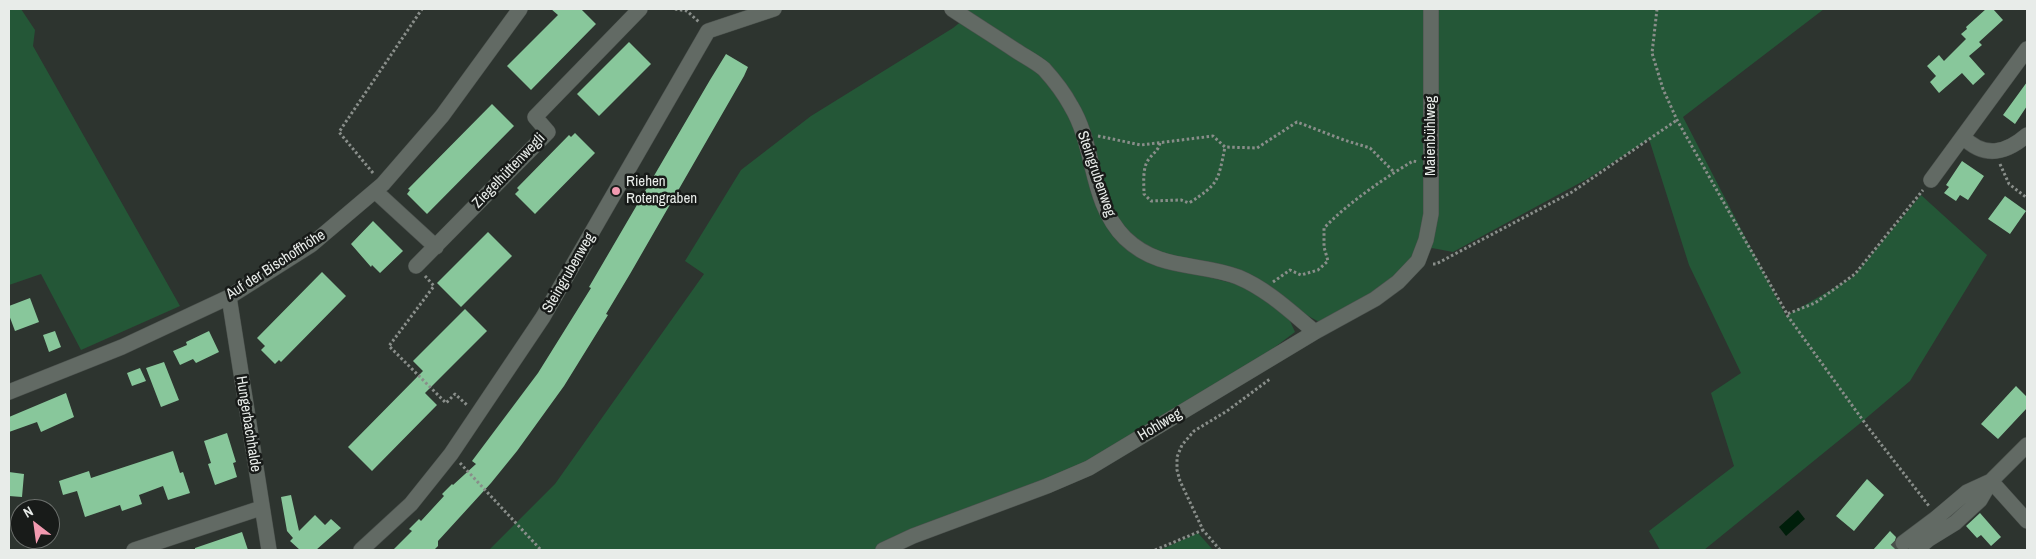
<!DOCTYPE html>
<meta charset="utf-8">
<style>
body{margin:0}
#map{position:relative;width:2036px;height:559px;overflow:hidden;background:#2d342f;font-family:"Archivo Narrow",sans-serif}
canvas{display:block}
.frame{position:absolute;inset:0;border:10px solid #e8ece9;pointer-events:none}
.north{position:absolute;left:10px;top:499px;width:50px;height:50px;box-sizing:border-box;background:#181b19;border:1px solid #6b6f6c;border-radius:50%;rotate:330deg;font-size:14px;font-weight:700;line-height:20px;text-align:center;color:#e8ece9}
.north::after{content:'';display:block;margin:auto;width:18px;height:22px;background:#f29ab0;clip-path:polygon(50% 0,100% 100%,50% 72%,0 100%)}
</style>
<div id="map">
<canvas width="2036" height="559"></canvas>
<div class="frame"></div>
<div class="north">N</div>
</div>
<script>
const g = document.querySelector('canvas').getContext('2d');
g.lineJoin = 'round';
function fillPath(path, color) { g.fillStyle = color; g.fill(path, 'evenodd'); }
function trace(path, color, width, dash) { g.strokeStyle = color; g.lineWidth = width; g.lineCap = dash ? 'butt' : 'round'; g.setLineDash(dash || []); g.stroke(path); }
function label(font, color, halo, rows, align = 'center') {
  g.font = font + ' "Archivo Narrow",sans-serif'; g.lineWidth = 5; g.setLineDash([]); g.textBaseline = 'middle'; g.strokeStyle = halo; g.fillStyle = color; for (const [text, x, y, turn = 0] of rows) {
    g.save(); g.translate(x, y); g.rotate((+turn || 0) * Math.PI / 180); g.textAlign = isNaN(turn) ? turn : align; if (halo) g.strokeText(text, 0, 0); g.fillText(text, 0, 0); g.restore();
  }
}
fillPath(new Path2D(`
 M9,9H21L35,30L33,46L180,306L81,350L41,274L9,285Z
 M960,9H1824L1683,117L1786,316L1853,277L1921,195L1987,255L1910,381L1858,425L1704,550H1660L1649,531L1734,466L1711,393L1741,373L1689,265L1649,139L1587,179L1453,252L1432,248L1370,296L1321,323L1303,313L1261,283L1153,251L1132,239L1116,221L1065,89Z
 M963,20L1034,70L1049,84L1069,112L1100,209L1170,267L1247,287L1286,312L1295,332L1267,353L1087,463L878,550H489L555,484L704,274L685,261L741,170L811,116L953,28Z
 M1198,533L1213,550H1160Z`), '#245737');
fillPath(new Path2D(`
 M1798,510L1805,519L1786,536L1779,527Z`), '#001e0a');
fillPath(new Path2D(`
 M551,9H581L596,24L531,90L507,66L558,15Z
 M1986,9H1993L2003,20L1979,42L1982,45L1969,56L1985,74L1973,85L1962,73L1939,93L1930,82L1936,76L1927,66L1939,55L1944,61L1966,39L1961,34L1967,29L1966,27Z
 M629,42L651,64L599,116L577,94Z
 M726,54L748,67L744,76L630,274L606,314L608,315L564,386L517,451L491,483L438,541V546L434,550H393L412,531L409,529L419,519L421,521L444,496L442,494L452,484L453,485L476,464L472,461L538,373L591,288L589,287L710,80Z
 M2027,82V106L2015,124L2003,115Z
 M492,104L514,126L427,214L407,194L410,190L408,189Z
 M575,133L595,153L535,214L515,194L519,190L517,188L569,135L571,137Z
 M1962,161L1984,176L1968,200L1960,195L1956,201L1944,193L1949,187L1946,185Z
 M2005,196L2026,211L2010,234L1988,219Z
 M373,221L403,251L380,273L372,265L371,267L351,244Z
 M488,232L512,256L461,307L437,283Z
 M322,272L346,296L281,362L279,360L275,364L261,350L265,346L257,338Z
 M30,298L39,322L15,331L9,315V306Z
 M465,309L487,331L425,393L437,405L372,471L348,447L423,371L413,361Z
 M55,331L61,347L49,352L43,335Z
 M209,331L219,352L196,363L193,359L180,365L173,351L187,345L186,342Z
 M164,362L179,400L161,407L146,368Z
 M140,368L146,381L132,386L127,373Z
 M2016,386L2027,397V408L1998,439L1981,424Z
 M66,393L74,417L41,432L37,422L9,432V417Z
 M227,433L236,462L233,463L237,477L215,485L208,464L211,463L204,441Z
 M173,451L180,473L183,472L190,493L168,500L163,486L139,495L142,504L122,511L120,505L85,517L77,491L63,495L59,481L89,471L91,478Z
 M9,472L24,474L22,497L9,496Z
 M1867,479L1884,495L1854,531L1836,516Z
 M291,495L299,531L315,515L325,525L331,519L341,528L316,550H300L290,541L293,538L287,531L281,497Z
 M1980,513L2001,537L1991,546L1981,535L1977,538L1966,526Z
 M1890,531L1896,537L1894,544L1897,550H1873Z
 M242,532L248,550H195V548Z`), '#88c79b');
trace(new Path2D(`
 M1896,550L1903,543`), '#49504b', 15, [15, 8]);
const minor = new Path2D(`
 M952,9C973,23 994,36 1015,50C1024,56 1036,62 1044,69C1054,80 1064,93 1071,106C1096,147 1089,202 1125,238C1159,271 1199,262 1238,277C1267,289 1291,312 1315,332
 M1963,137C1984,158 2005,154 2027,135
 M1931,180L2027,49
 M375,191L436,247
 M416,266L548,132L535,117L640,9
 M229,297L269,550
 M9,392L122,347L229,297L311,245L383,184L442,116L520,9
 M1991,481L2027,521
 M1903,543L1935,519L1967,492L1991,481
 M134,550L261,508
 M361,550L411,504L451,454L543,317L708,31L774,9
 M883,550L913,536L1047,486L1089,468L1315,332L1375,299L1398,282L1418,261L1426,240L1431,214V9
 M1916,550L1929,539L1955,523L1980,500L1991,481L2027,445`);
trace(minor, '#4c524e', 16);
trace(new Path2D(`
 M675,9L687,11L699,22
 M1657,9L1652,53L1663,89L1677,120L1787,314L1815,303L1855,274L1923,190
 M1098,136L1141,145L1213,136L1225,147L1257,148L1297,122L1344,140L1370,148L1394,172
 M1160,143C1158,151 1154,152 1149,159C1142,167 1144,184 1144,194L1151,201L1181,200L1189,203C1219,184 1218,181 1225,147
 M2000,164L2009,184L2027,198
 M373,173L339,132L422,9
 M1433,264H1436L1572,192L1677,120
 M425,276L434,286L389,346L446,403L455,394L467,405
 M1273,282L1290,270L1301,275L1318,270L1328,261L1324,247V228C1348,203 1383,179 1413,161L1418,162
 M1787,315L1867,426L1929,506
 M460,463L541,550
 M1155,550L1203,530
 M1220,550L1203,530L1180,481L1177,470V457L1182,445L1194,431L1227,411L1270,379`), '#898e8a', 3, [2.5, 2.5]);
trace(minor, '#626a64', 15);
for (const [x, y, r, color] of [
 [616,191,5,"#f29ab0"]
]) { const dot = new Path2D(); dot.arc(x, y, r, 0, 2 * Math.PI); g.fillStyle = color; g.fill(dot); trace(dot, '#181b19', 2); }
label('15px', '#e8ece9', '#181b19', [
 ["Maienbühlweg",1431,136,-90],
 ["Ziegelhüttenwegli",509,171,-46],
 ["Steingrubenweg",1096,174,71],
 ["Auf der Bischoffhöhe",276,265,-33],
 ["Steingrubenweg",569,273,-60],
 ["Hungerbachhalde",248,424,81],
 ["Hohlweg",1160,425,-31]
]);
label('15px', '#e8ece9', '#181b19', [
 ["Riehen",626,182],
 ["Rotengraben",626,199]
], 'left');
</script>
